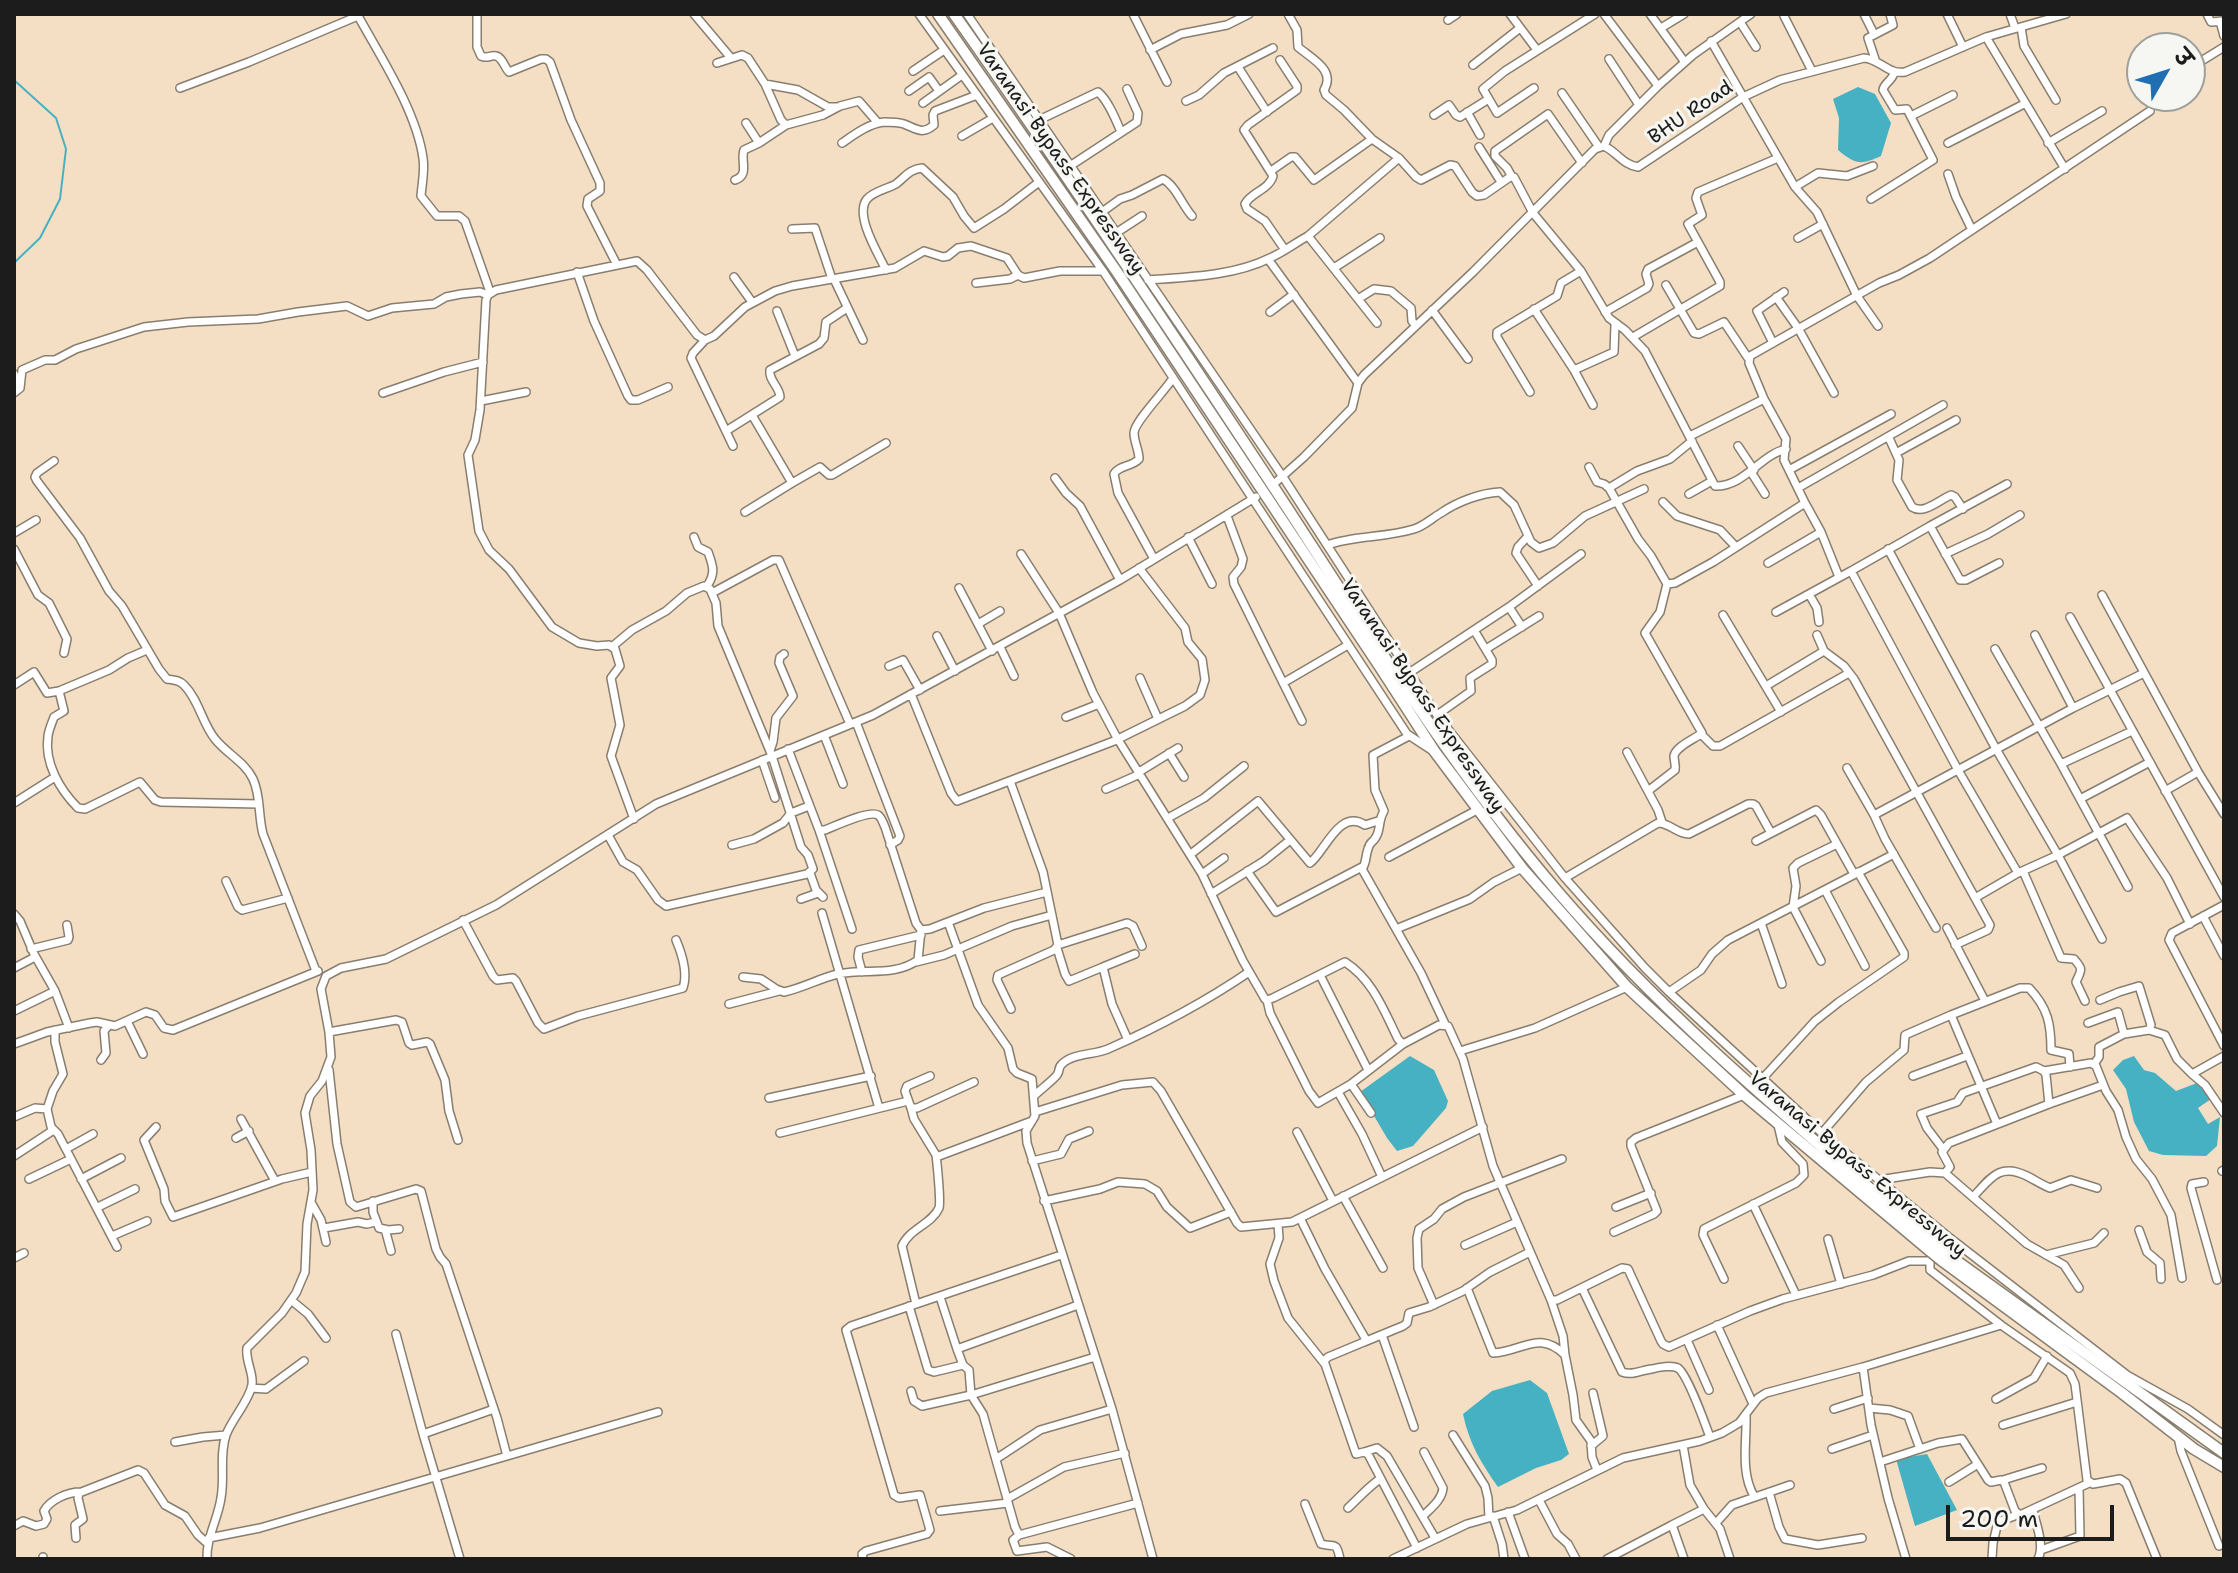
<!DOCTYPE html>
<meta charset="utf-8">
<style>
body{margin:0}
#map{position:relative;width:2238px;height:1573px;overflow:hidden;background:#f4dfc4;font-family:"Shantell Sans","Playpen Sans Deva",sans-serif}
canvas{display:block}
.frame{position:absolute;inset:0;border:16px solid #1c1c1c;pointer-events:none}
.north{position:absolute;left:2126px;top:32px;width:80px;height:80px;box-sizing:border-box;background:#f6f6f2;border:2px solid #9f9f9c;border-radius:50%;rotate:51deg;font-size:22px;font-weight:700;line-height:32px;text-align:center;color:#1c1c1c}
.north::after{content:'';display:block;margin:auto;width:28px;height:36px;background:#1f6fb2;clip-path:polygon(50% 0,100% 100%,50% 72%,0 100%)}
.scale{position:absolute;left:1946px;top:1505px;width:168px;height:36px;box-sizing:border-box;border:4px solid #1c1c1c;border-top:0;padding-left:10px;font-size:24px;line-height:28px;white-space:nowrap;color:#1c1c1c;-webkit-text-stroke:6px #f6f6f2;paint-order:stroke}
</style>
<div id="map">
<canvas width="2238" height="1573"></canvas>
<div class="frame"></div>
<div class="north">उ</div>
<div class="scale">200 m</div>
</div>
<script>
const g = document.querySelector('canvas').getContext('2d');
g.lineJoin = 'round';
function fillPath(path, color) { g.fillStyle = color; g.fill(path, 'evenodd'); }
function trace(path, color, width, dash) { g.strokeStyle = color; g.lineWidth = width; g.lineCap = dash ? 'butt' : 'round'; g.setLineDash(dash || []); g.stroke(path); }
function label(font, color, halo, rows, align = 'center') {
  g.font = font + ' "Shantell Sans",sans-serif'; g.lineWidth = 6; g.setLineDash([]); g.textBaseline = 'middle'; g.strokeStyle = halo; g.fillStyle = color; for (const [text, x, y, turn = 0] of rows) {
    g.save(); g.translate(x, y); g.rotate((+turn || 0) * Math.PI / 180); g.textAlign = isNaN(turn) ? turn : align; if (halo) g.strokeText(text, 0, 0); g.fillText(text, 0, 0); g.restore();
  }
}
fillPath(new Path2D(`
 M1858,87L1875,94L1891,123L1881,156C1861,165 1856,165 1838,150L1839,118L1833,99Z
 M1410,1056L1434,1070L1448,1101L1446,1108L1413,1146L1397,1151L1387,1138L1360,1092Z
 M2134,1056L2144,1070L2155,1073L2176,1091L2197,1083L2211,1099L2198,1108L2208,1124L2220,1117L2217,1146L2206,1156L2163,1155L2149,1151L2134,1122L2126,1089L2113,1070L2123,1060Z
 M1530,1380L1547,1393L1569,1454L1561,1460L1536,1468L1498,1487C1481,1463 1469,1443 1463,1414L1492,1391Z
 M1927,1454L1957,1510L1915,1526L1896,1459Z`), '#46b1c3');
trace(new Path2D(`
 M14,80L56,118L66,149L60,199L40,238L14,263`), '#46b1c3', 2);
const minor = new Path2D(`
 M357,14C380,56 416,110 423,158C425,171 422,183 421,196L437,216H459L465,221L490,292
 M477,14V47L481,56C487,59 490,55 496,56C502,57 505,68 509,72L541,59H546L550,62L571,120L600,183V191L588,199L587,206L617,265
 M694,14L731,58
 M919,14L1103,271L1407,734L1433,751
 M967,14L1283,477L1437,715L1565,878L1645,968L1669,992L1824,1135L1950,1238L2127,1375L2188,1409L2224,1435
 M1133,14L1167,82
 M1288,14L1297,30L1298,47C1312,59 1336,70 1324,90L1326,95L1344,110L1372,139L1399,158
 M1510,14L1537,50
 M1650,14L1684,61
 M1864,14L1874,34
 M1947,14L1963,47
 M2010,14L2015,28
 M2207,14L2211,22L2224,21
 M1784,16L1812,71
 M1448,20L1457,14
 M2220,21L2224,36
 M1740,22L1756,47
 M2021,27L2024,46L2056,100
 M1661,28L1684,14
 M1986,37L2065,169
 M1711,41L1795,187L1817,212L1857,296L1878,326
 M1150,50L1181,34L1227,25L1249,14
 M1609,59L1639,105
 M1875,59L1868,38L1893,25L1890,14
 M1280,60L1297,86V90L1248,125L1244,130L1273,176C1269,190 1251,192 1245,204L1247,209L1265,221L1285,250
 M717,63L742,55L748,58L765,84L781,120L786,125L823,115L840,106L859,101L878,123
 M1473,65L1520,28
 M1238,67L1267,112
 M2190,68L2224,47
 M913,71L944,50
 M2134,74L2142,69
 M765,84L798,90L828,107H838
 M1658,86L1693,55L1751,14
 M180,88L249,62L358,16
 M1534,88L1497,113L1483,89L1505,71L1595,14
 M909,91L929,77L939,91
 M1562,93L1599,147
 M1186,101L1199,95L1224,73L1273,48
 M923,103L962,75
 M1467,112L1480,135
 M1434,115L1449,105L1456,115L1460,117L1487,100
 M1911,116L1953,95
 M1039,120L1098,92C1108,100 1116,120 1121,132
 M746,123L759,143
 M962,136L993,118
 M842,143C855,134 868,124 884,122C891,122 898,122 904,124C917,129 922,135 934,125L933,115L935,111L977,95
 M1948,143L2024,104
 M2048,143L2102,111
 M1604,146L1609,135L1658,86L1604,14
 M1479,147L1501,182
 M1070,166L1137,122L1138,113L1127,89
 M1271,171L1291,157H1295L1314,180L1372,139
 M1948,174L1956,197L1972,230
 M1512,177L1507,168L1495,156V151L1548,114L1582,163
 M735,180C750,175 740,161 744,150L759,143L786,125
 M1795,187L1818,173L1847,176L1873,166
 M1871,199L1933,160L1907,109L1895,110L1883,90C1884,83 1892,81 1894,73
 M1102,212L1120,199L1132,195L1163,179C1176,186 1182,205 1192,216
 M792,229L815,228L832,279
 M1116,233L1142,216
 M1308,236L1399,158L1416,177L1421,180L1450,165L1455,166L1472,192L1477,196L1484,195L1510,177H1514L1533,213L1581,271L1609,318L1625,330L1645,351L1715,486C1744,487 1760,455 1786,449
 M1798,238L1823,224
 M1268,259L1358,383
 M1334,268L1380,238
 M886,270C878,253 854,215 867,199C874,191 887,189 896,184C905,177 910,169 922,168L953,197L964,216L974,228L1004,209L1039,182
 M577,272L594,321L628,396L631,400H638L668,387
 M734,277L752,302
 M834,279L863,340
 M1148,280C1188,277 1234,276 1270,258C1284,252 1295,243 1308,236L1377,323
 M976,283L1010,279L1018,275
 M1666,285L1694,333L1699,334L1724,322L1748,358
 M1776,297L1798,328L1834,393
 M1358,299L1374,289L1391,291L1411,308L1412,321L1416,326
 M1534,309L1574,370L1593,405
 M1432,310L1468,359
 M777,311L795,356
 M1270,312L1294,294
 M1605,312L1647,288L1649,284L1646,274L1648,269L1698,242
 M1633,337L1720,286V282L1688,224L1702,215L1696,198L1698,192L1778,158
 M705,340L693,353L691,358L733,446
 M1773,343L1757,311L1784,292
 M1574,370L1614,352L1615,325
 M14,374L20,388L14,393
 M20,388L22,370L45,360H55L76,349L144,327L188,322L258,319L298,312L347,306L368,316L392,308L434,304L446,297L461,294L480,292L488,295
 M1530,392L1497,337V332L1557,296L1561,283L1581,271
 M383,393L444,372L483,362
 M481,401L526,392
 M726,431L780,397C780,387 768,380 770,370L819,344L824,338L826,322L847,308
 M1690,436L1764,399
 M1889,438L1899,460L1897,480L1912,507C1924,515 1939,500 1951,495L1955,497L1963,509
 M1738,446L1754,470
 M1896,453L1956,420
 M54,461L37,473L35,477L37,481L80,538L109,591L122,606L159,669L167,679C174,680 179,680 184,685C199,700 202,723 215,739C227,754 245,762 253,779C261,796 258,816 263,834L316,971
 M1589,467L1597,482L1604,484L1609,488L1638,539L1651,556L1667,584L1675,583L1713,562L1805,503L1784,460L1786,439L1764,399L1749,363L1750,356L1879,283L1899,275L1930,258L2150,111
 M1789,470L1891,414
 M1751,472L1765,494
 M1055,478L1066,493L1080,506L1120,580
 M1276,482L1304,457L1352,408L1358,383L1364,375L1473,272L1595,149L1604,146C1617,152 1623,165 1638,167L1743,97L1780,80L1864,58C1880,59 1888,75 1905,72L1986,37L2066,14
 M792,483L820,467L829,475H832L886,443
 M1609,488L1637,471L1670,459L1692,441
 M1798,488L1943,405
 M1689,494L1712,481
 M1663,502L1677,516L1720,530L1736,547
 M1805,503L1821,532L1839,577
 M745,512L792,483L752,415
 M1227,516L1243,559L1241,567L1233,577L1234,584L1302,721
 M1930,526L2007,484
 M14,533L36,520
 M1528,536L1518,547L1516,553L1538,586
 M694,537L698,547L708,552C713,566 716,573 707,586
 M1188,537L1212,584
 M1327,545C1355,535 1385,538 1414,529C1424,526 1432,518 1441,513C1457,502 1480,493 1500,492L1514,505L1531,542L1539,548L1553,543L1585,516L1644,489
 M14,549L38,595L49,603L67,639L64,653
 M1888,549L1996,749L2058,855L2102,939
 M1021,554L1059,613L1093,693L1117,738L1202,874L1243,961L1265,999L1267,1000L1273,998L1345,962C1373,980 1384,1011 1398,1039L1403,1044L1439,1025L1448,1026L1463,1059L1493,1166L1551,1300H1557L1622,1268L1628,1269L1661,1341L1663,1344L1669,1347L1750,1311L1783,1299L1873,1275L1909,1261H1930
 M1945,554L1988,534L2020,515
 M1154,559L1118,493L1114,474C1119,465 1132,467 1139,459C1139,450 1134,442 1134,433C1134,422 1165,391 1173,378
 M1768,563L1821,532
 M1999,563L1966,580H1960L1930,526L1851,571L1958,770L2018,873L2058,855L2127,818L2167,878L2190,924
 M959,588L992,651
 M712,593L773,560H779L850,724
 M1809,594L1817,608L1819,622
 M2102,595L2198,772L2224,814
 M1509,607L1522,627
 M1776,612L1851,571
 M1723,615L1781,712
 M2070,617L2224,897
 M978,624L1000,611
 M1817,635L1824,651L1844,666L1854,679L1990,925L1988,930L1955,945
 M2035,635L2073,708
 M937,636L955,671
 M1000,647L1014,676
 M1486,649L1539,616
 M1995,649L2061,764L2132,731
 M889,666L903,660L920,690
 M1409,673L1509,607L1581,554
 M1140,678L1158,719
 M1283,683L1348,645
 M14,685L34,672L47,693L59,691L64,711L54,717C52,723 49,729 48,736C44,763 60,790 78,808L85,809L140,782L155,800L161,802L259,804
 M1766,686L1824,651
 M59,691L109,670L128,658L147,650
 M911,694L951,793L957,801L1114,741L1185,706L1200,695L1205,680L1202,659L1188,642L1185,628L1139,568
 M1437,715L1471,691L1470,678L1492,664V660L1474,630
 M1066,717L1099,704
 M856,722L900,836L898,840L890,845
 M1701,734L1713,746H1720L1849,673
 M824,735L843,784
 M1409,736L1373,755L1375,790L1384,811C1378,820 1381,829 1376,837C1372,844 1370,841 1368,849C1365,857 1367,862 1362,869L1421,973L1445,1024
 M788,749L819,830H825C835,826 869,810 878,815C882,818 883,823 885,827L916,923L921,930L930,929L984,908L1047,892
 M770,751L773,742L776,718L793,696L779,663L780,657L784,654
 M1627,752L1658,810L1662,822
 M1169,753L1184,777
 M762,760L775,798
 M2061,764L2128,887
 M1847,768L1874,815
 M1139,772L1178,748
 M1010,781L1043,872L1058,945L1054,950L998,975L997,980L1011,1009
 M1106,789L1140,774
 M1648,791L1675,770C1676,765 1674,761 1674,756C1676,746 1695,739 1702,733L1645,633L1660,612L1667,584
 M2165,791L2198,772
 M2080,799L2150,762
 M14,803L55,777
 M1168,818L1204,798L1244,766
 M634,819L611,756L620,725L611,678L620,666L615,649L609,645L597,646L579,643L552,627L509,569L489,550L479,531L468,455L475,440L480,410L486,300L488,295L496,290L637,261L647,270L697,335L705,340L714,336L745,307L775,291L792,286L895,268L924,251L943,257L948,256L958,248L971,246L1007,258L1018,275L1024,278L1060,271H1103
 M819,830L852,929
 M608,835L623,862L637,870L658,900L666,906L807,874L813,869L808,855L801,847L772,756L718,626L716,603L710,589L704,586L687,593L666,611L632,630L613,646
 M1756,841L1816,810L1821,815L1854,874
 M732,845L754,839L783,823L791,813L809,806
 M1191,854L1258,801L1310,863C1325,852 1339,808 1365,825L1378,821
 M1389,857L1477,810
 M1247,871L1276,912L1362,867
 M2023,871L2061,958L2074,959C2084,970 2081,970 2076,982L2085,1001
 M810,873L816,890L823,897
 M1202,874L1224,858
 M1565,878L1658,823C1670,823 1677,834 1689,834L1748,804H1753L1756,806L1771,833
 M226,881L238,907L242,910L288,898
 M1825,890L1865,966
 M1211,894L1264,861L1290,840
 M1975,898L2018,873
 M801,899L818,893
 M2224,905L2172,933L2169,940L2224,1046
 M822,913L879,1108
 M14,914L20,921L34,954L55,991L69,1028
 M2203,916L2224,956
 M463,920L493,976L497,980L513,978L516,981L538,1023L544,1029L578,1016L683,988C688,973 682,954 676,940
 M948,922L978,1005L1008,1048L1013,1069L1017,1073L1032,1079L1035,1116L1026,1131L1027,1143L1112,1409L1153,1559
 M1761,923L1782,984
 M1936,928L1885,839L1874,815L2073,708L2144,673
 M1947,928L1985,1001
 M1396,929L1470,899L1494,882L1522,868
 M1058,945L1127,923L1133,926L1142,946
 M1057,948L1065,974L1069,981L1103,967L1112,1004L1128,1040
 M31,949L68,940L69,937L67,925
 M1821,961L1793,907L1796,886L1793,868L1798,863L1837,844
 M916,962L944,955L1012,926L1052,915
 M1103,967L1135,954
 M14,968L35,957
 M862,972L858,957L859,950L921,935
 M1320,975L1368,1070
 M743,977L761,979L776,989L784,992C803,988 820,978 838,974C866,968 894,977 918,960L921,930
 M1669,992L1701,970L1712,954L1728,940L1894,854
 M1267,1000L1270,1013L1309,1091L1318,1103L1351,1084L1403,1044
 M729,1004L779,991
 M14,1011L55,991
 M127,1021L143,1054
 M2088,1023L2118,1012L2124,1034
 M2149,1030L2165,1035L2177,1059L2192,1074L2224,1056
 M329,1032L396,1020L402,1022L409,1043L412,1045L427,1042L430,1044L445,1080L449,1111L458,1140
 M14,1044L47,1032L90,1023L97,1022L115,1026L146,1012L155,1015L164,1028L173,1030L318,971
 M1460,1051L1535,1028L1627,987
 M101,1060L106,1053L104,1031L109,1025
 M2094,1064L2099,1057V1047L2124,1034L2149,1030L2151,1025L2139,986L2119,992L2100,1000
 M329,1070L337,1144L350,1202L356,1207L416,1189L421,1191L436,1249L440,1257L446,1264L497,1418L507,1456
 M2044,1071L2091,1063L2096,1066L2106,1091L2118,1110L2126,1137L2136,1159L2152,1179L2171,1215L2182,1278
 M2192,1074L2205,1085L2224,1113
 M930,1076L907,1086L905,1091L911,1108H917L974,1082
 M1913,1076L1967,1056
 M1763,1078L1815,1021L1839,1002L1904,957V953L1858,872
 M1351,1084L1371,1113
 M1338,1092L1362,1134L1382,1177
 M1034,1096C1041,1089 1051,1082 1057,1075C1061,1069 1057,1069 1062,1064C1073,1053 1094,1055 1108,1049C1158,1027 1205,1002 1249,972
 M769,1098L871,1076
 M911,1108L914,1119L936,1155L939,1156L1032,1121
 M1035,1112L1122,1085L1153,1082L1161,1091L1237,1223L1241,1227L1292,1222L1483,1127
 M14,1117L35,1108L47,1109
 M241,1119L275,1181
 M1997,1124L1951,1015L2020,988H2029C2048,1008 2051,1024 2051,1050L2069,1054L2070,1067
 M156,1127L144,1140L164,1189L165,1201L173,1217L282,1179L312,1172
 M52,1128L58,1134L117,1247
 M1297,1132L1333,1201
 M780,1133L908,1101
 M1822,1133L1866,1082L1904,1050L1905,1035L1951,1015
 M236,1138L249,1131
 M66,1149L93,1134
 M1943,1149L1927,1128L1921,1114L1957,1102L1963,1093L2036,1067L2044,1071L2046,1075L2049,1104
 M14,1156L52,1131L47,1109L53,1091L63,1074L55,1042V1030
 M1032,1161L1061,1154L1069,1139L1089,1131
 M2222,1171L2224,1170
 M1945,1173L2027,1244L2064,1265L2079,1288
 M29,1179L71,1159
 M81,1179L121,1158
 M1879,1180L1930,1172L1945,1173L1950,1167L1942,1152L1949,1143L2049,1104L2103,1085
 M2204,1182L2192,1184L2191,1188L2217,1280
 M1343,1196L1383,1268
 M1973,1197C1990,1179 1999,1162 2027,1176C2035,1180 2042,1185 2050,1188L2071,1180L2097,1188
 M373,1201V1212L379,1228L388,1230L399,1229
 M1044,1201L1100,1189L1118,1182L1145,1184L1157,1191L1167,1207L1190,1228L1231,1212
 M312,1204L321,1220L326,1242
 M1753,1204L1796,1295
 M98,1207L135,1189
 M1616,1207L1651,1193
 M1300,1218L1325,1269L1365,1338L1364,1342L1328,1357L1324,1361L1355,1451L1356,1454L1364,1452L1368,1454L1417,1548
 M1278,1224L1279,1238L1270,1264L1274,1281L1288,1318L1324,1363
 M324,1228L358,1222L367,1224L375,1222
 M385,1229L391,1251
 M2139,1230L2147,1252L2160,1263L2161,1279
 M1614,1232L1654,1214L1657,1211L1631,1146V1142L1636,1138L1744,1095
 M112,1236L147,1221
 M1950,1238L1930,1261V1270L2001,1325L2070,1373L2075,1384L2087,1480L2093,1484L2120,1479L2126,1483L2157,1559
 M1828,1239L1841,1284
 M1465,1245L1517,1222
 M2046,1255L2094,1243L2104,1233
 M14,1258L24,1253
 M1724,1279L1703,1235L1704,1229L1796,1183L1804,1175L1803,1164L1782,1142L1778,1125
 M1467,1288L1493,1353C1522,1352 1539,1329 1565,1355
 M1582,1288L1622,1372C1633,1376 1641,1370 1652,1369C1659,1367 1672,1365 1678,1368C1688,1375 1705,1424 1710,1437
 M940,1297L957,1349
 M291,1300L308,1314L326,1338
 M1551,1300L1563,1336L1565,1355L1573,1395L1576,1420L1591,1441L1592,1457L1597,1470
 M916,1304L902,1246C909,1229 932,1224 939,1208C941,1202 937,1163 936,1155
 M1434,1305L1418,1268L1417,1238L1419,1229L1434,1219L1442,1209L1464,1197L1562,1159
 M909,1306L928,1370L934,1372L963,1365L969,1370L971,1395L983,1414L1015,1527L1019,1535L1138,1503
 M1717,1325L1753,1404
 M396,1334L423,1434L460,1559
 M1382,1335L1414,1427
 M1687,1340L1709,1390
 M1364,1342L1403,1326L1407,1323L1409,1313L1429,1307L1463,1291L1490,1272L1530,1252
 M963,1365L957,1349L1078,1305
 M1863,1367L1871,1425L1888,1498L1906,1559
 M251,1388L266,1389L304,1361
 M911,1391L914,1401L922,1406L971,1395L1095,1357
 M1996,1399L2034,1378L2047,1356
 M1869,1408L1890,1410L1908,1416L1920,1449
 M1834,1409L1868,1398
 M1746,1415C1747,1442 1740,1472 1754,1496
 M2003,1425L2077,1402
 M423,1434L494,1409
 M1453,1435L1485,1486L1488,1498L1489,1518
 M2178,1437L2181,1451L2219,1546
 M175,1442L203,1437L226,1435
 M1683,1445L1690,1485L1704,1509L1720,1529L1730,1559
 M1591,1446L1603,1436L1593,1393
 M1832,1449L1873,1435
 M1364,1452L1377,1448L1387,1456L1435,1538
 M996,1459L1040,1430L1112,1409
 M1880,1462L1938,1443L1962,1439L1988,1480L1991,1482L2001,1480L2004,1482L2015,1511L2020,1515L2089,1483
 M2003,1480L2042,1468
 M1949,1482L1978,1464
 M1769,1492L1779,1527L1785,1539L1818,1545L1862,1538
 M1007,1499L1064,1467L1125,1453
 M1539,1500L1557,1534L1568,1544L1576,1559
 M1305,1504L1321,1544C1335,1548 1336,1540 1340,1559
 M1348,1508C1359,1498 1368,1487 1380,1479
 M2033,1510C2036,1525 2045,1545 2038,1559
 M940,1511L1008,1503
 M1508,1512L1525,1559
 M1423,1516C1431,1508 1442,1500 1443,1488L1424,1452
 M1493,1516L1502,1544L1504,1559
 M1716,1523L1732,1505L1790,1485
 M14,1526L23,1521L36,1526L44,1524L47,1519L44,1511C50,1500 67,1492 81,1492
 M1019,1535L1013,1540L1017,1551L1047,1547L1071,1559
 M76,1538L75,1525L83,1519L78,1498L79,1493L138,1470L144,1473L165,1505L185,1516L198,1535L208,1544
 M209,1538L260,1528L658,1412
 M2041,1550L2080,1536L2079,1488
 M43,1557V1559
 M207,1559C206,1538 218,1519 221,1498C225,1477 219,1455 226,1435C232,1419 249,1401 252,1385C254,1373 245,1361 247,1348L282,1313L296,1293L305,1272L307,1224L313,1190L311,1150L305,1113L310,1096L322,1081L331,1057L329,1032L321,989L326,976L341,968L386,959L496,905L656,804L873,715L1120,580L1256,497
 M863,1559L862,1554L866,1551L927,1534L930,1530L920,1495L899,1498L894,1495L846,1330L851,1326L1061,1255
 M1393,1559L1467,1524L1517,1510L1623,1458L1700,1441L1722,1433L1739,1423L1758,1398L1766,1393L1863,1367L2001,1325
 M1607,1559L1672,1525
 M1684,1559L1672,1525L1704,1509
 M1992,1559L1993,1543L1998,1522L2017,1515`);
const highway = new Path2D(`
 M938,14L1117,272L1380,667L1435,752L1522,868L1627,987L1744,1095L1930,1251
 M954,14C1069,177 1179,343 1288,509C1373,640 1456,773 1558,892C1670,1023 1806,1133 1936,1245
 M1947,1254L2224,1453
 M1941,1260L2122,1393L2194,1449L2224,1467`);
trace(minor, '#887e70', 10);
trace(highway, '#887e70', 13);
trace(minor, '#fff', 7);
trace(highway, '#fff', 10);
const highwayBridge = new Path2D(`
 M1936,1245L1947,1254
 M1930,1251L1941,1260`);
trace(highwayBridge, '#887e70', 13, []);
trace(highwayBridge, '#fff', 10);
label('20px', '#1c1c1c', '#f6f6f2', [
 ["BHU Road",1691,113,-34],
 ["Varanasi Bypass Expressway",1060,159,55],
 ["Varanasi Bypass Expressway",1422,696,56],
 ["Varanasi Bypass Expressway",1857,1165,40]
]);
</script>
